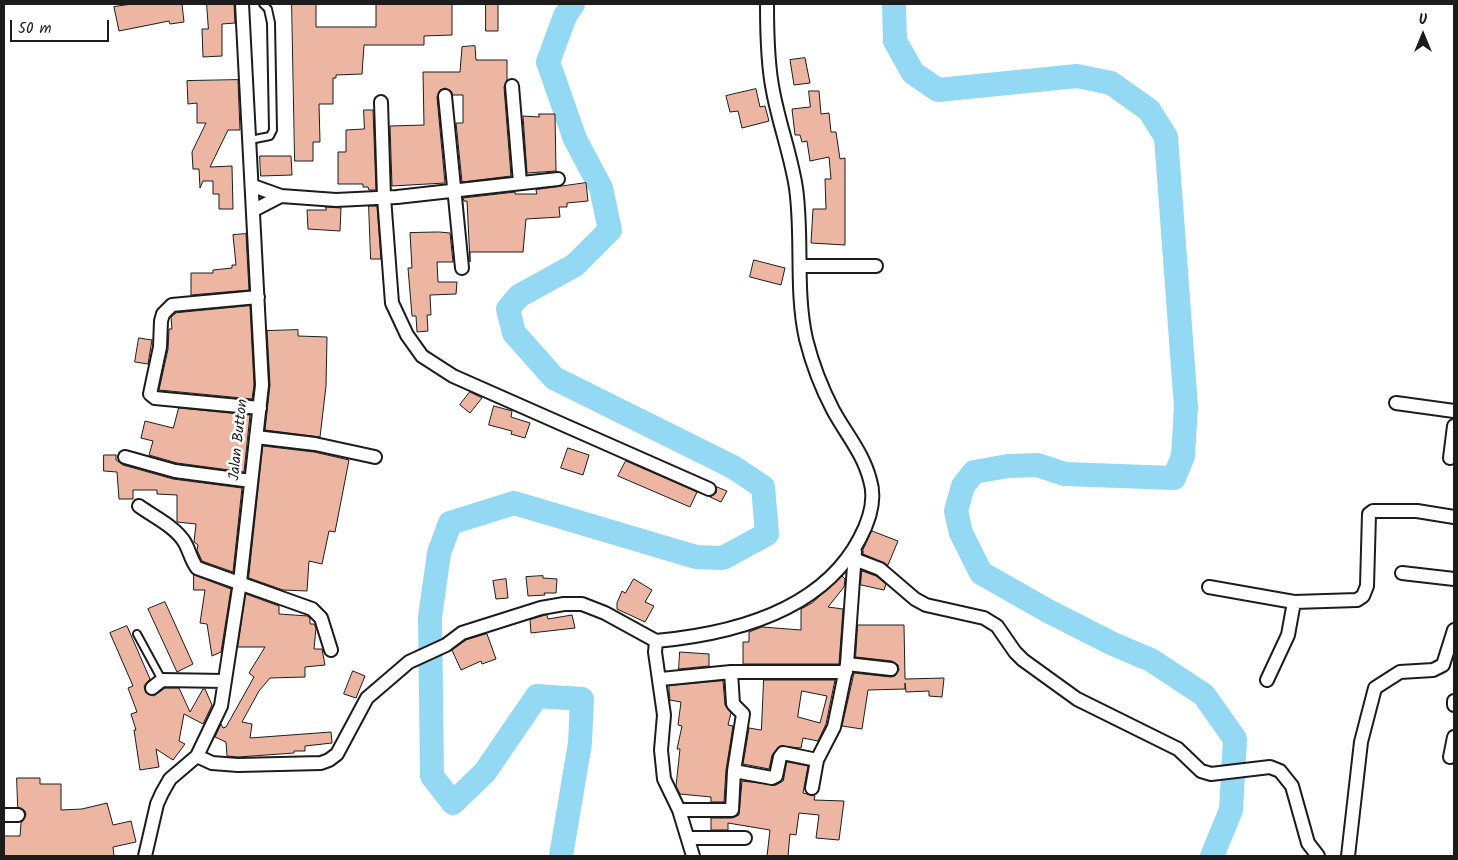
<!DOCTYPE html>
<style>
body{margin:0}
#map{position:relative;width:1458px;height:860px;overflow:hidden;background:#fff;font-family:Kalam,sans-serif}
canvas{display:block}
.frame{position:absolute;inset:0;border:5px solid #1c1c1c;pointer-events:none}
.north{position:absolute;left:1398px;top:10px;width:50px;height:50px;-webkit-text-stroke:4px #fff;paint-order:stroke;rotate:0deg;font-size:14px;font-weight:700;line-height:20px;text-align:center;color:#1c1c1c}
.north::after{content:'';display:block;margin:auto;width:18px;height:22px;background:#1c1c1c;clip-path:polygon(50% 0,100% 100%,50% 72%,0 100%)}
.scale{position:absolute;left:10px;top:20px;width:99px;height:22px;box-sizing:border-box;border:2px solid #1c1c1c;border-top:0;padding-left:6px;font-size:15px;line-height:18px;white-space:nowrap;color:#1c1c1c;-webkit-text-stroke:4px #fff;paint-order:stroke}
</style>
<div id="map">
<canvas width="1458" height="860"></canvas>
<div class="frame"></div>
<div class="north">U</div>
<div class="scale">50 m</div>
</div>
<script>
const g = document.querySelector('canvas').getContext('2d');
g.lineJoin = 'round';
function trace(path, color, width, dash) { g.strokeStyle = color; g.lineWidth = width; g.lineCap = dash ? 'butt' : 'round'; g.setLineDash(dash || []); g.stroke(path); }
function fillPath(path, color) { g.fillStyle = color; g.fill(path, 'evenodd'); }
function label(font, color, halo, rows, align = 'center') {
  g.font = font + ' Kalam,sans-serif'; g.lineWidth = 5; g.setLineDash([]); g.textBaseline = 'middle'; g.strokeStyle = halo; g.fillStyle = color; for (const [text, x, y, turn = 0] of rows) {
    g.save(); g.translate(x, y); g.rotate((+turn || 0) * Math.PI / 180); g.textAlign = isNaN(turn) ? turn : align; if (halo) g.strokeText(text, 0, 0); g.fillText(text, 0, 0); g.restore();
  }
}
trace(new Path2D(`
 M894,4L895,41L913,73L938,90L1077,76L1111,83L1149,110L1166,137L1186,407L1183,456L1174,478L1065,474L1037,465L1008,466L974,472L963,486L956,511L961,533L981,573L1048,611L1113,644L1151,660L1204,695L1235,739L1231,810L1212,856
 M561,856L580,743L582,699L537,696L485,772L453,803L432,776L430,617L439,553L450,523L514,503L696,557L723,558L767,534L763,487L733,467L554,378L514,333L508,309L519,296L575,265L610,230L601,188L575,139L548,62L565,16L573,4`), '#93d9f4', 24);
const building = new Path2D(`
 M132,4H182L184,22L170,24L169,21L119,31L114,7Z
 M207,4H234L235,23L222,24V56L203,57L202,29H208Z
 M292,4H316V27H376V4H452V35L424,36V45H364L362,74L336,75V78H333V104H319L320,142H313V161H295Z
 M486,4H498V31H486Z
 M475,46L476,60H507V80L504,87L511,176L462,182L456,123H463V95H453L451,91L445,88L440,90L437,97L445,183L392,186L390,126L424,125L423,72H460L462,47Z
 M805,58L810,83L794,85L790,60Z
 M238,80L240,130H228L210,167L232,166L233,209H219V194H213V181H203L200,188L199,169H193L192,152L206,123H197V103L188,104L187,81Z
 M756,89L760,107L765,106L769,121L742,128L738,111L730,112L726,96Z
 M809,91H819L821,114L829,113L831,132H836L840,159L845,158V245L811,243L813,209H826L825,179H831L829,157L810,161L807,141L802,142L800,135H795L792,109L810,107Z
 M364,110H373L376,190H369L368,187H363V184H338V152H346V130L364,129Z
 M539,114H555L556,171L527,173L523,116L539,117Z
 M260,156H291L292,175L261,176Z
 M586,183L588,201L567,203V207H559L560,217L526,219L523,252H470V262L467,201H464L463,198L515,192V194H537L536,190Z
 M369,206H377L381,259H371Z
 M326,207L341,208L340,231L308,229L307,210H326Z
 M439,232L450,233L453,262H437L438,282H457L456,294L430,295L431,315H427L428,331L417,332L416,316H412L408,268H412L410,233Z
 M246,234L249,290L191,295V273H213V270L232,268V265H236L233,235Z
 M754,260L785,268L781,285L750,277Z
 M250,306L254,385L252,399L159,390L168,349L169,329H172L171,317L176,313Z
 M298,330V336L327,337L326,386L320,437L265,430L270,385L267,331Z
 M139,338L152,340L148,364L135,362Z
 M470,392L482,398L470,413L460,405Z
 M494,406L512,411L511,417L530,423L525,438L511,434L512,431L489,425Z
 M179,408L250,415L244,472L177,463L149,455L153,441L141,438L145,421L173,428Z
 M263,446L314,452L349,460L335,532L329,531L322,564L309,561L307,591L283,590L249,578Z
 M568,448L589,455L583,475L561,468Z
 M104,455H116V460L123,465L173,479L242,488L233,572L202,561L197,550L198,545L194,542L196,524L177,522V495L157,494V490H133V499H119L117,472L104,471Z
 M626,461L697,492L690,507L618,476Z
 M717,487L727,491L721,502L710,497L716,493Z
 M872,531L898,541L888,565L863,554V550Z
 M862,571L876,576L886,584L884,590L861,585Z
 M194,575L231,589L221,652L212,656L207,624L200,623L205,590H194Z
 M543,576V578L557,579L556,593H544L545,595L528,596L526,577Z
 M842,576L845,579L844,587L828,607L843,609L839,664H743V642H749V632L762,627L801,630V609L812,603Z
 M506,579L508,598L496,599L493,581Z
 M634,579L652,590L645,602L654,606L645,622L617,609V603L622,591L625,593Z
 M246,594L279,606V614L308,616L310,619V624H314L316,628L314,649H322L325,665L305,667V677L270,678L259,691L242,722L252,724L250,738L331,732L332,743L305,746V751H294V753L238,757L227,756L226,742L215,737L221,724L223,728L226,727L254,677L249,673L265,647H238Z
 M165,602L193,664L177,672L148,609Z
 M547,615L548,619L572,615L575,628L531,633L530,620Z
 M858,625H904L905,679L944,678L942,697L929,696V691L906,692L905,683V689L868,690L862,729L842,726L854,673L891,677L895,676L899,670L898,665L892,661L856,657Z
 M127,626L150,679L144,686L146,693L154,696L165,688H179L190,712L203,689H205L212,705L203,724L184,714L179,741L185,744L173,760L156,749L159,767L140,770L134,730H136L131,714L137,712L128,688L133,686L110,633Z
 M487,634L496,659L482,664L481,661L461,670L452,650L466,640Z
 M680,652L709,654V666L679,669Z
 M353,671L365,676L356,698L344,694Z
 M764,680H835L826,724L818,741L803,738L801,748L780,746L772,755L769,769L743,764L749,728L761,730ZM802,691L827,696L820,723L798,717Z
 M723,681L725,705L731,713L728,725L733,726L726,770L724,802H711V797L680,794L676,786L680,749H677L682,726L678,725L681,702L670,700L669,691V686Z
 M787,762L808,766L803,793L815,796L814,800L844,801L839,840L816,838L819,815L799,813L796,835L790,834L788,856H767L770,830L728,823V830H711V818H732L739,815L742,781L776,785L783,781Z
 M17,778H40V784H61V810L82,809L107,803L113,825L131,821L136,842L113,847L114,856H4V836H20L21,823L26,815L25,811L18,807Z`);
fillPath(building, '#edb6a2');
trace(building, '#1c1c1c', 1);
const lane = new Path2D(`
 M250,140L270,136L273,130L271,23L268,9L263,4
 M137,634L162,680`);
const street = new Path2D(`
 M512,86L520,183
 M445,96L462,268
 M381,102L384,197L392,303L407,335L422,356L453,376L709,489
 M253,186L281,196L336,200L397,197L558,179
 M254,210L281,196
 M800,266H876
 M258,297L172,305L163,314L161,321L160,347L150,394L155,398L260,408
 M1396,403L1454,411
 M256,437L315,444L375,457
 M125,457L175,471L251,481
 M1450,458L1454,426
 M139,506C154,517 176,527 185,543C190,552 191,560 197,568L312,609L321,618L331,650
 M854,559L880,569L915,599L926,605L984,618L997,626L1015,652L1023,660L1077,699L1178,749L1201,771L1211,774L1270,767L1280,771L1292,786L1308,843L1318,856
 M1402,573L1454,579
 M1209,587L1294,602L1357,600L1363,596L1367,586L1369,514L1373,511H1417L1454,517
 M656,641C732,634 822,611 860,538C869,521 876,499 870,480C863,453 846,434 833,410C822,389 812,363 806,339C795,290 803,238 796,188C791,155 779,124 773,91C768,67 767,29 767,4
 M847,664L855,552
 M661,679L731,672H846
 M1267,680L1288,635L1294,602
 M152,688L162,680L225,681
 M1454,701V705
 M197,756L212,763L238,765L321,763L329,760L337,754L367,698L409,662L446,645L462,633L541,608L564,604H582L605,613L656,641L655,652L664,715L661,750L664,779L679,810L693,856
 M1450,757L1454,737
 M734,771L772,778L776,776L780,757L783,753L817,760L834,727L847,664L891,669
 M812,788L817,760
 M679,810H732L734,771L743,714L733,704L731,672
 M4,815H18
 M689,838H745
 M145,856L157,804L162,793L170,779L197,756L221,706L240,582L262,385L242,4
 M1348,856L1361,742L1375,688L1400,672L1433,670L1443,665L1454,630`);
trace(lane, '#1c1c1c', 10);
trace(street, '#1c1c1c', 16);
trace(lane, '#fff', 6);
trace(street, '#fff', 12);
label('15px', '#1c1c1c', '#fff', [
 ["Jalan Button",240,440,-84]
]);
</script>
